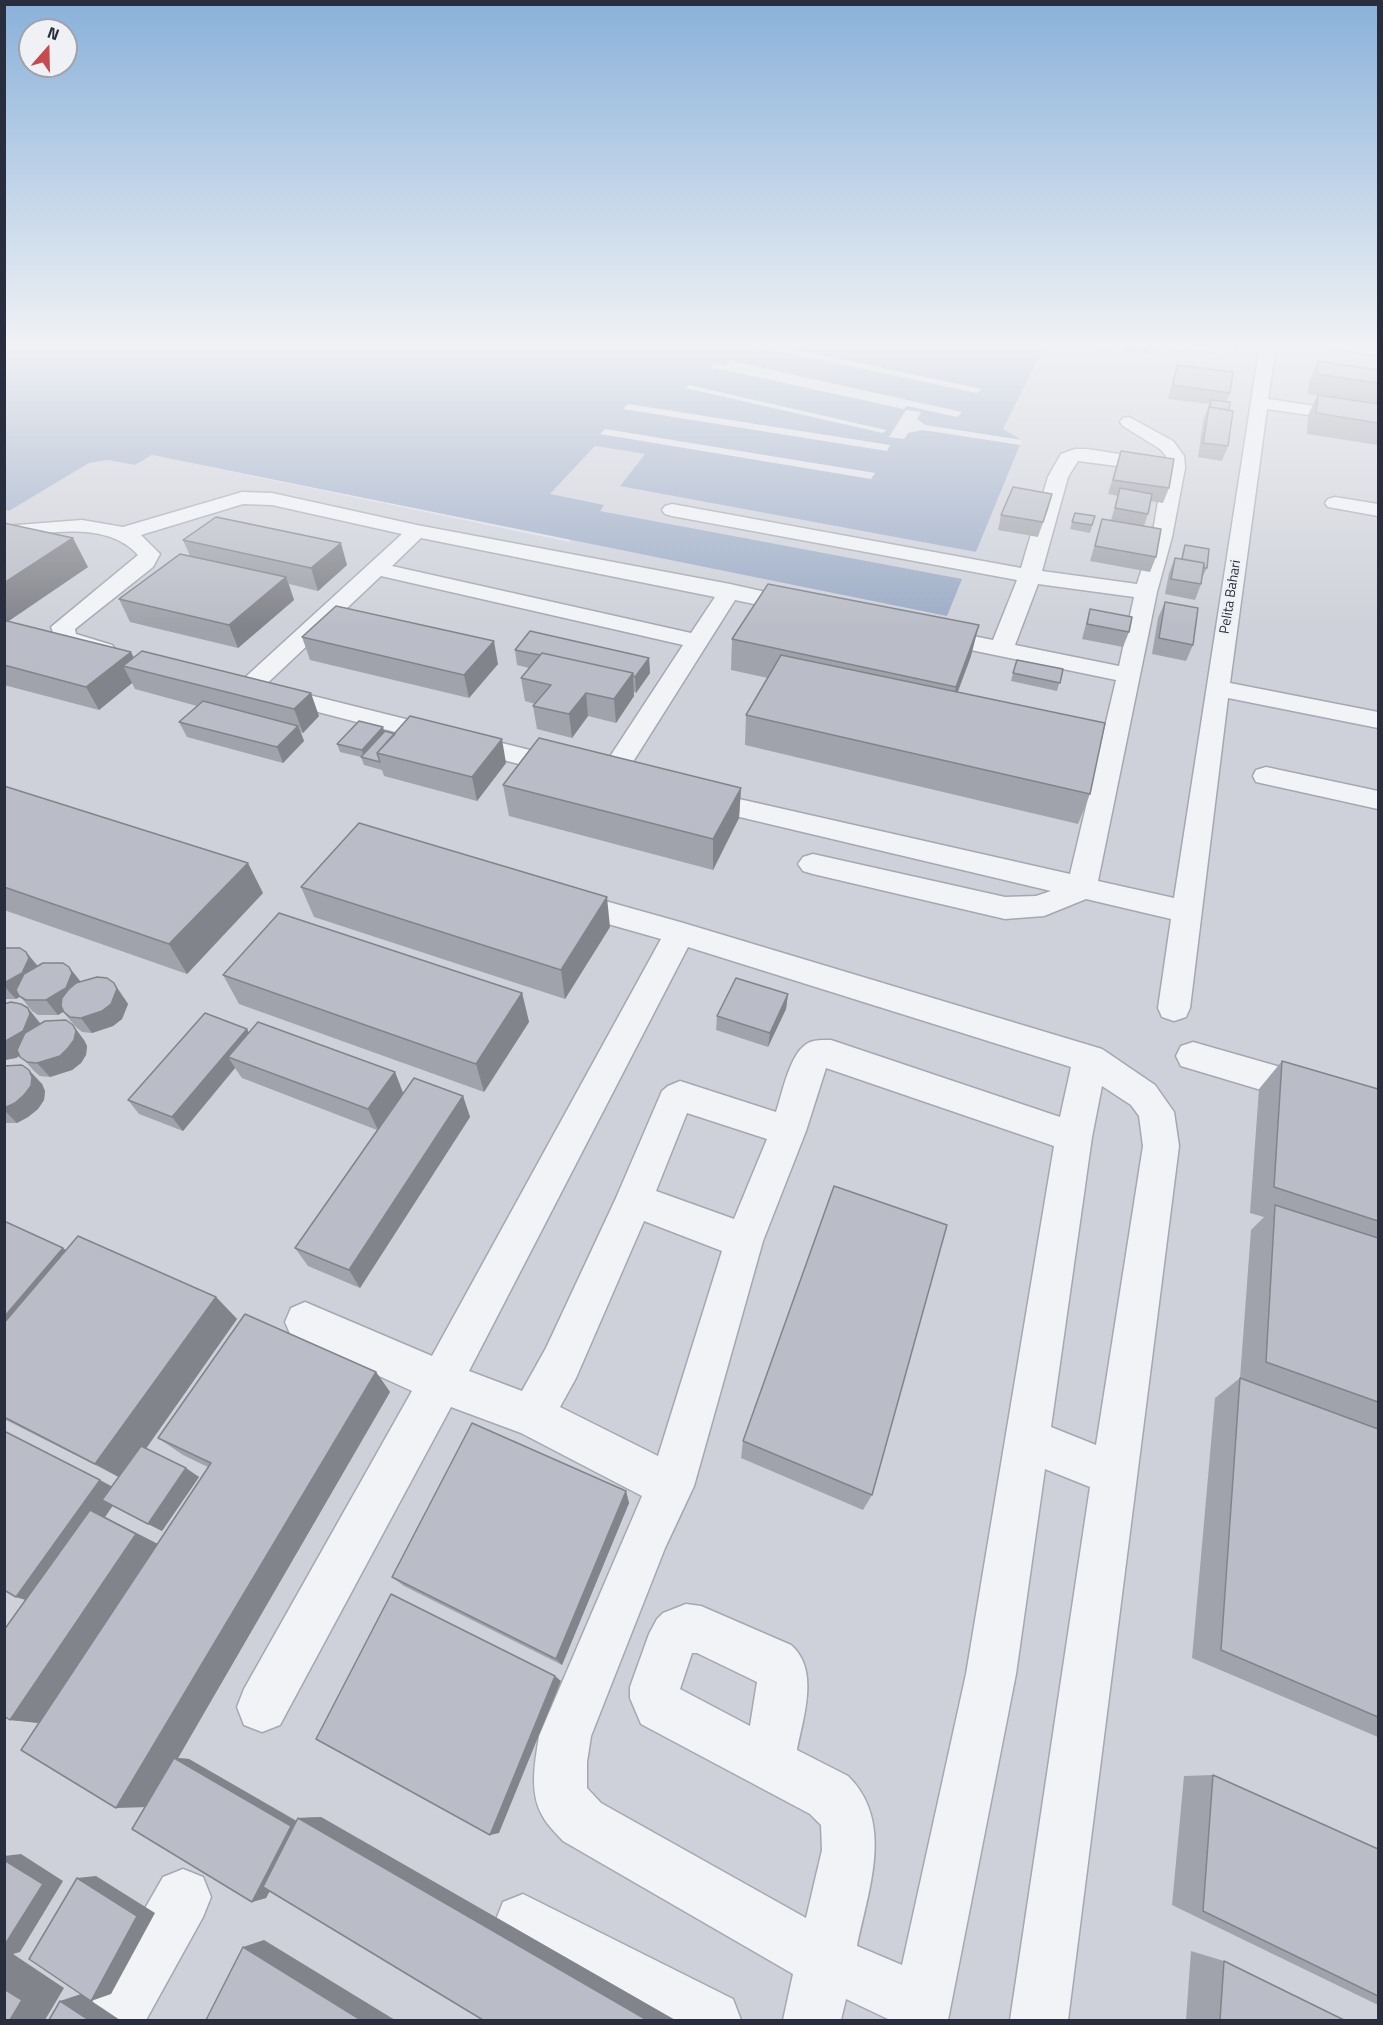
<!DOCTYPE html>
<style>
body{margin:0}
#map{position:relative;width:1383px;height:2025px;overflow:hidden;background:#dfe2e8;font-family:"Titillium Web",sans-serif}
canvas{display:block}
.frame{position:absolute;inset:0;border:6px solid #292e3e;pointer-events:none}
.north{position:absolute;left:18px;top:18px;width:60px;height:60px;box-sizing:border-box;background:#eff1f5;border:2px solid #a0a3ac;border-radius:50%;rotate:20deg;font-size:16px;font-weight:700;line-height:24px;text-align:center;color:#292e3e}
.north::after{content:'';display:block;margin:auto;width:21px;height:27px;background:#c64b51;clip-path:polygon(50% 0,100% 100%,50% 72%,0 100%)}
</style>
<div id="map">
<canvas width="1383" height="2025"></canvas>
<div class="frame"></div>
<div class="north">N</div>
</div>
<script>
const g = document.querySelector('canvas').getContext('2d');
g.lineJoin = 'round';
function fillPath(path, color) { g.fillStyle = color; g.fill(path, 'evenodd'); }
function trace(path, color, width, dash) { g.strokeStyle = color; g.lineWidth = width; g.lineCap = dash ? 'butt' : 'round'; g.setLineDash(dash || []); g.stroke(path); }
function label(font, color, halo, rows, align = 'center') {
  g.font = font + ' "Titillium Web",sans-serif'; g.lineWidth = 6; g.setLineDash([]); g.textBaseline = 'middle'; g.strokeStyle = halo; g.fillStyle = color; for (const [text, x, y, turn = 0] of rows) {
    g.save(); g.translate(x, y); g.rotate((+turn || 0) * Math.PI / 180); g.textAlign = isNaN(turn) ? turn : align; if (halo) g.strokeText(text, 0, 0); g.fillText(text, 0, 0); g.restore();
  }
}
fillPath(new Path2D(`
 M1046,344H1378V2020H5L4,510L9,511L89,463L108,460L135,465L152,455L570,542L549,495L595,446L646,454L620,485L976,552L1022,440L1003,429Z`), '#ced1d9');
fillPath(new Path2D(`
 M4,344H1046L1003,429L1022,440L976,552L620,486L645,454L595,446L550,494L604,505L600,511L962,579L947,616L152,455L135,465L108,460L89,463L9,511L5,510Z`), '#9cacc6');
fillPath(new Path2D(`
 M770,344L982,389L977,393L749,345Z
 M731,361L962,412L957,417L907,406L904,409L711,367L715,364L724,366Z
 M689,385L886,430L883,433L685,388Z
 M628,404L890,445L887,451L623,409Z
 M906,410L921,412L917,419L925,425L1022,440L1020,445L923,430L908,433L904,439L889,437Z
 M605,429L875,473L871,479L600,434Z`), '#dfe2e8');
const minor = new Path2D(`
 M1170,344H1240L1233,351L1227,353L1178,349Z
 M1260,344H1276L1268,399L1378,415V425L1267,409L1230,683L1378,712V728L1228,698L1190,1008L1186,1017L1174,1021L1162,1017L1158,1008L1171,919L1086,899L1044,916L1005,919L813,874L803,871L798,864L803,857L813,854L1005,897L1036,896L1051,891L685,804L681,798L685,792L695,789L1070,874L1116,680L932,642L924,640L920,635L924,630L932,628L993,640L1017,580L672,516L665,514L662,510L665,506L672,504L1021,568L1048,477L1061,454L1075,449H1087L1165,461L1166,456L1160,449L1123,426L1120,422L1123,418L1129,417L1173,441L1184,456L1185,468L1172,537L1157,592L1098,881L1174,898ZM1078,461L1163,472L1152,537L1137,584L1042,571L1068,477ZM1038,584L1134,597L1119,666L1015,645Z
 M1329,344L1378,345V355L1337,349Z
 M242,492L272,493L417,525L730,584L810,602L813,607L810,612L802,614L735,600L619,784L609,787L599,784L596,778L683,645L381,576L258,692L249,694L240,692L237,687L240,682L402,534L272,505L243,504L141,535L160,554L153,567L75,629L76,634L112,645L116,650L112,655L104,657L57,643L51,627L138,555C107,520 46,533 4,538V526L82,520L123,527ZM421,538L715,597L691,633L392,566Z
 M1335,497L1378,504V516L1328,507L1325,503L1328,499Z
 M273,686L578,762L582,768L578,774L569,777L264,698L261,693L264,688Z
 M1266,767L1378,791V809L1256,782L1253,776L1256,770Z
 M566,890L680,922L1102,1049L1155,1085L1174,1112L1179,1146L1068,2020H1010L1090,1487L1045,1469L1016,1674L948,2020H890L846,1999L841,2020H783L793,1974L563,1841C556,1833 547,1825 542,1815C529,1792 535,1762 539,1736L642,1496L521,1433L451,1407L280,1725L262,1732L244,1725L237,1707L244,1689L412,1391L291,1336L285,1322L291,1308L305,1302L432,1356L661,939L555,909L551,901L555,893ZM688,947L1071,1067L1060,1117L831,1040C822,1040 811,1039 804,1046C789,1058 782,1094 776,1112L680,1081L668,1086L662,1091L616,1198L546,1348L522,1391L469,1371ZM826,1068L1054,1146L966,1674L902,1965L857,1946C868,1890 895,1822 848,1776L797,1750C803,1718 820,1670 791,1645L701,1606L686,1604L663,1613L657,1619L649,1634L630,1687V1698L641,1724L810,1814L821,1825L822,1850L806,1918L601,1803L587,1788V1762L591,1736L665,1548L694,1486L763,1241L806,1131ZM1102,1086L1131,1105L1139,1116L1143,1146L1096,1445L1051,1427L1092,1137ZM687,1113L767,1139L734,1219L656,1191ZM644,1221L722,1251L658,1456L560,1407L576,1378ZM692,1653H697L757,1682L750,1726L680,1689Z
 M1193,1042L1378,1095V1125L1181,1066L1176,1056L1181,1046Z
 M183,1869L203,1877L211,1897L203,1917L146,2020H88L87,2017L95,1996L163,1877Z
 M523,1894L733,1999L741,2020H653L503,1942L495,1922L503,1902Z`);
trace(minor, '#a5a8b2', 3);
fillPath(minor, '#f2f3f6');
fillPath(new Path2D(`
 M1078,344H1109L1107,348Z
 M1126,344H1153L1149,354L1124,351Z
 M1318,361L1378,370V445L1307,434L1308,415L1317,396L1308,394L1309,382Z
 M1177,365L1230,393L1226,402L1229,410L1228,446L1222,461L1198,457L1203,421L1209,404L1168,399L1173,378Z
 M1121,451L1169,488L1163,503L1150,501L1148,514L1144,526L1156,557L1150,572L1090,561L1102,519L1111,520L1118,496L1108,494Z
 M1052,494L1038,537L998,530L1001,515Z
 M1075,513L1095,516L1090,533L1070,529Z
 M4,523L88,567L9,621L133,658L319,716L303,733L301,732L304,741L283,763L187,737L179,722L197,706L135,689L132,683L99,710L4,685Z
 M183,540L347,565L318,591L289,584L294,600L238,648L130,622L119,599L190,556Z
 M1185,545L1207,568L1203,576H1202L1201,584L1195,600L1165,594L1169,573L1175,558L1181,559Z
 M1165,602L1193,645L1186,661L1152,654L1158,618Z
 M1090,609L1129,632L1123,647L1082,639Z
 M302,637L498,664L469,698L310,660Z
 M732,639L971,656L958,692L1090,794L1078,824L745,745L746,715L768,678L731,670Z
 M515,650L649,658L650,673L636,693L634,692V696L616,723L588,716L572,738L537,729L533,706L535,704L525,701L521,678L529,668L517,665Z
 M1063,669L1057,691L1011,681L1013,673Z
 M384,732L506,763L477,801L384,776L382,770L364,765L361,757L340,752L337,744Z
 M503,785L741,788L739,818L713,870L509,816Z
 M4,786L263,893L187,974L4,910Z
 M301,887L610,927L565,999L314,917Z
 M4,948L26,952L38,966L124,998L128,1004L122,1019L113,1026L92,1033L82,1032L76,1027L63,1012L58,1015H38L32,1011L20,996L16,999H4Z
 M223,975L522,993L529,1022L484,1092L239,1004Z
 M788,994L786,1009L768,1047L716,1030L717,1016Z
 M4,1004L40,1024L84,1040L87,1046L86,1055L81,1063L72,1070L50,1077L40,1076L34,1071L20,1055L16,1058L4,1060Z
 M249,1033L395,1072L403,1093L463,1096L470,1117L360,1288L308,1266L295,1248L377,1130L242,1078L235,1068L183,1131L139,1114L128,1100Z
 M1282,1061L1378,1089V1737L1192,1658L1215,1398L1240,1378L1251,1230L1264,1217L1250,1213L1259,1089Z
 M4,1066L42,1084L45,1091L44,1100L38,1109L28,1117L17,1123H4Z
 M4,1221L63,1248L66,1250L216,1297L237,1319L146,1448L199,1477L162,1531L113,1505L105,1517L157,1544L208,1467L183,1455L158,1438L376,1372L390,1392L178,1758L189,1759L297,1821L298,1818L321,1817L675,2020H483L270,1891L266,1898L252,1902L145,1807L39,1723L10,1720L26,1600L16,1597L112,1486L119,1477L4,1419Z
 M743,1441L872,1495L863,1510L741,1458Z
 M626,1491L629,1503L562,1665L404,1586L392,1577Z
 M1213,1775L1378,1849V2005L1172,1905L1184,1776Z
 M1191,1951L1224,1961L1344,2020H1186Z`), '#a0a3ab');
fillPath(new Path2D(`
 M1052,494L1048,509L1038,537L1043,522Z
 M73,538L88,567L4,624V583Z
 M341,543L347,565L318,591L311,568Z
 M286,577L294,600L238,648L229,625Z
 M979,625L971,656L948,717L956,687Z
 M494,641L498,664L469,698L464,675Z
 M131,652L140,670L123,666L132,683L99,710L86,687Z
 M649,658L650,673L636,693L635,677Z
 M633,673L634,696L616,723L614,699Z
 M311,693L319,716L303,733L294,709Z
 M586,693L588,716L572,738L569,714Z
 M298,726L304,741L283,763L277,747Z
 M383,727L385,735L364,758L362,750Z
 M502,739L506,763L477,801L472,777Z
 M741,788L739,818L713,870V839Z
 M248,863L263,893L187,974L169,944Z
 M607,897L610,927L565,999L561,970Z
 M26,952L38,967L34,988L16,999L4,986V983Z
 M69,967L81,982L78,1003L58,1015L46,1000Z
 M114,983L128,1004L122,1019L113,1026L92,1033L81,1018Z
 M522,993L529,1022L484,1092L476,1064Z
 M788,994L786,1009L768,1047L770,1033Z
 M28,1008L40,1023L43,1029L35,1046L16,1058L5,1060L4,1042Z
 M73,1025L84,1040L87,1046L86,1055L81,1063L72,1070L50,1077L37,1063Z
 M247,1029L255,1044L228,1057L235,1068L183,1131L172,1117Z
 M29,1070L42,1084L45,1091L44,1100L38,1109L28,1117L17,1123L4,1110V1108Z
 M395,1072L403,1093L378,1130L368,1109Z
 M463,1096L470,1117L360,1288L349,1270Z
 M63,1248L84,1266L4,1361V1317Z
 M216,1297L237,1319L124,1480L95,1464Z
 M376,1372L390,1392L178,1758L189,1759L303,1825L266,1898L252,1902L149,1807L116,1808Z
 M186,1468L199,1477L162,1531L148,1524Z
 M100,1480L122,1492L105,1517L158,1544L39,1723L10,1720L43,1605L16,1597Z
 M626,1491L629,1503L562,1665L556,1659Z
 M555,1676L561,1681L499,1833L490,1835Z
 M321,1817L675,2020H647L298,1818Z
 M21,1854L63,1881L20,1952L13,1954L64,1988L45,2020H10L4,1989V1856Z
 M96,1876L155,1913L111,1994L91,2001L77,1878Z
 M264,1940L395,2020H361L243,1947Z
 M81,1994L120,2020H89L60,2001Z`), '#82848b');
const building = new Path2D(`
 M1126,344H1153L1151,348Z
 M1318,361L1378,370V383L1317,374Z
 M1177,365L1233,372L1230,393L1173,385Z
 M1318,395L1378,404V423L1316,413Z
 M1211,400L1230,402L1229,410L1210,407Z
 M1209,407L1233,411L1228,446L1203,443Z
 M1121,451L1174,459L1169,488L1113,480Z
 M1013,487L1052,494L1043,522L1001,515Z
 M1120,488L1152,494L1148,514L1115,508Z
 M1075,513L1095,516L1092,525L1072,522Z
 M216,517L341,543L311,568L183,540Z
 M1102,519L1161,529L1156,557L1095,546Z
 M4,523L73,538L4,583Z
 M1185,545L1209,549L1207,568H1204V563L1182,559Z
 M180,554L286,577L229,625L119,599Z
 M1175,558L1204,563L1201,584L1171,579Z
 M768,584L979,625L956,687L732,639Z
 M1165,602L1198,608L1193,645L1159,638Z
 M336,606L494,641L464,675L302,637Z
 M1090,609L1132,617L1129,632L1087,624Z
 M7,621L131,652L86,687L4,665V623Z
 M530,631L649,658L635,677L633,676V673L542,653L540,655L515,650Z
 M142,651L311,693L294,709L123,666Z
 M542,653L633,673L614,699L586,693L569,714L533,706L551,685L521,678Z
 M781,655L1105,723L1090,794L746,715Z
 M1017,660L1063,669L1060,683L1013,673Z
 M203,701L298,726L277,747L179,722Z
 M410,716L502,739L472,777L377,753Z
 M359,721L383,727L362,750L337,744Z
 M385,731L395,734L377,753L380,762L361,757Z
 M539,738L741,788L713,839L503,785Z
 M4,786L248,863L169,944L4,887Z
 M359,823L607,897L561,970L301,887Z
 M279,913L522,993L476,1064L223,975Z
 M4,948H20L26,952L29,958L22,973L4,983Z
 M43,963H63L69,967L72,973L66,988L46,1000H26L19,996L16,990L24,974Z
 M97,977L107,978L114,983L117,989L111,1004L102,1011L81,1018L70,1017L64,1012L61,1006L62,998L68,990L76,983Z
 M736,978L788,994L770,1033L717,1016Z
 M11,1002L21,1004L28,1008L30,1014L23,1031L4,1042V1004Z
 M205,1013L247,1029L172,1117L128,1100Z
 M66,1020L73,1025L76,1031L74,1040L68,1048L60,1056L37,1063L27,1062L20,1057L17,1050L25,1033L45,1021Z
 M258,1022L395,1072L368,1109L228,1057Z
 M1282,1061L1378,1089V1221L1274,1187Z
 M22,1065L29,1070L32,1077L31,1086L24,1095L15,1103L4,1108V1066Z
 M414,1078L463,1096L349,1270L295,1248Z
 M834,1186L947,1225L872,1495L743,1441Z
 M1275,1205L1378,1238V1402L1266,1362Z
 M4,1221L63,1248L4,1317Z
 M78,1236L216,1297L95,1464L4,1417V1323Z
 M245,1314L376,1372L116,1808L21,1750L211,1463L158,1438Z
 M1240,1378L1378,1429V1717L1221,1650Z
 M472,1423L626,1491L556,1659L392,1577Z
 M4,1431L100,1480L16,1597L4,1590Z
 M141,1446L186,1468L148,1524L102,1500Z
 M90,1510L136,1534L10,1720L4,1716V1630Z
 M391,1594L555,1676L490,1835L316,1739Z
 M174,1758L291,1826L252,1902L132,1829Z
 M1213,1775L1378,1849V1996L1203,1911Z
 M298,1818L647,2020H483L263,1887Z
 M4,1860L43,1884L4,1946Z
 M77,1878L137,1916L91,2001L29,1959Z
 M243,1947L361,2020H206Z
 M1224,1961L1344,2020H1220Z
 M4,1989L22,2000L10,2020H4Z
 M60,2001L89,2020H49Z`);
fillPath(building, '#babdc7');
trace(building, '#82848b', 1.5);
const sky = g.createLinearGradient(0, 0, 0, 628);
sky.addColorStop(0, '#89b1da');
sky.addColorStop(0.55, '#f1f2f5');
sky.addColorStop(1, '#f1f2f500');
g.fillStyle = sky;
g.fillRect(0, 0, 1383, 628);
label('14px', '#292e3e', '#eff1f5', [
 ["Pelita Bahari",1231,597,-81]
]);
</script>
